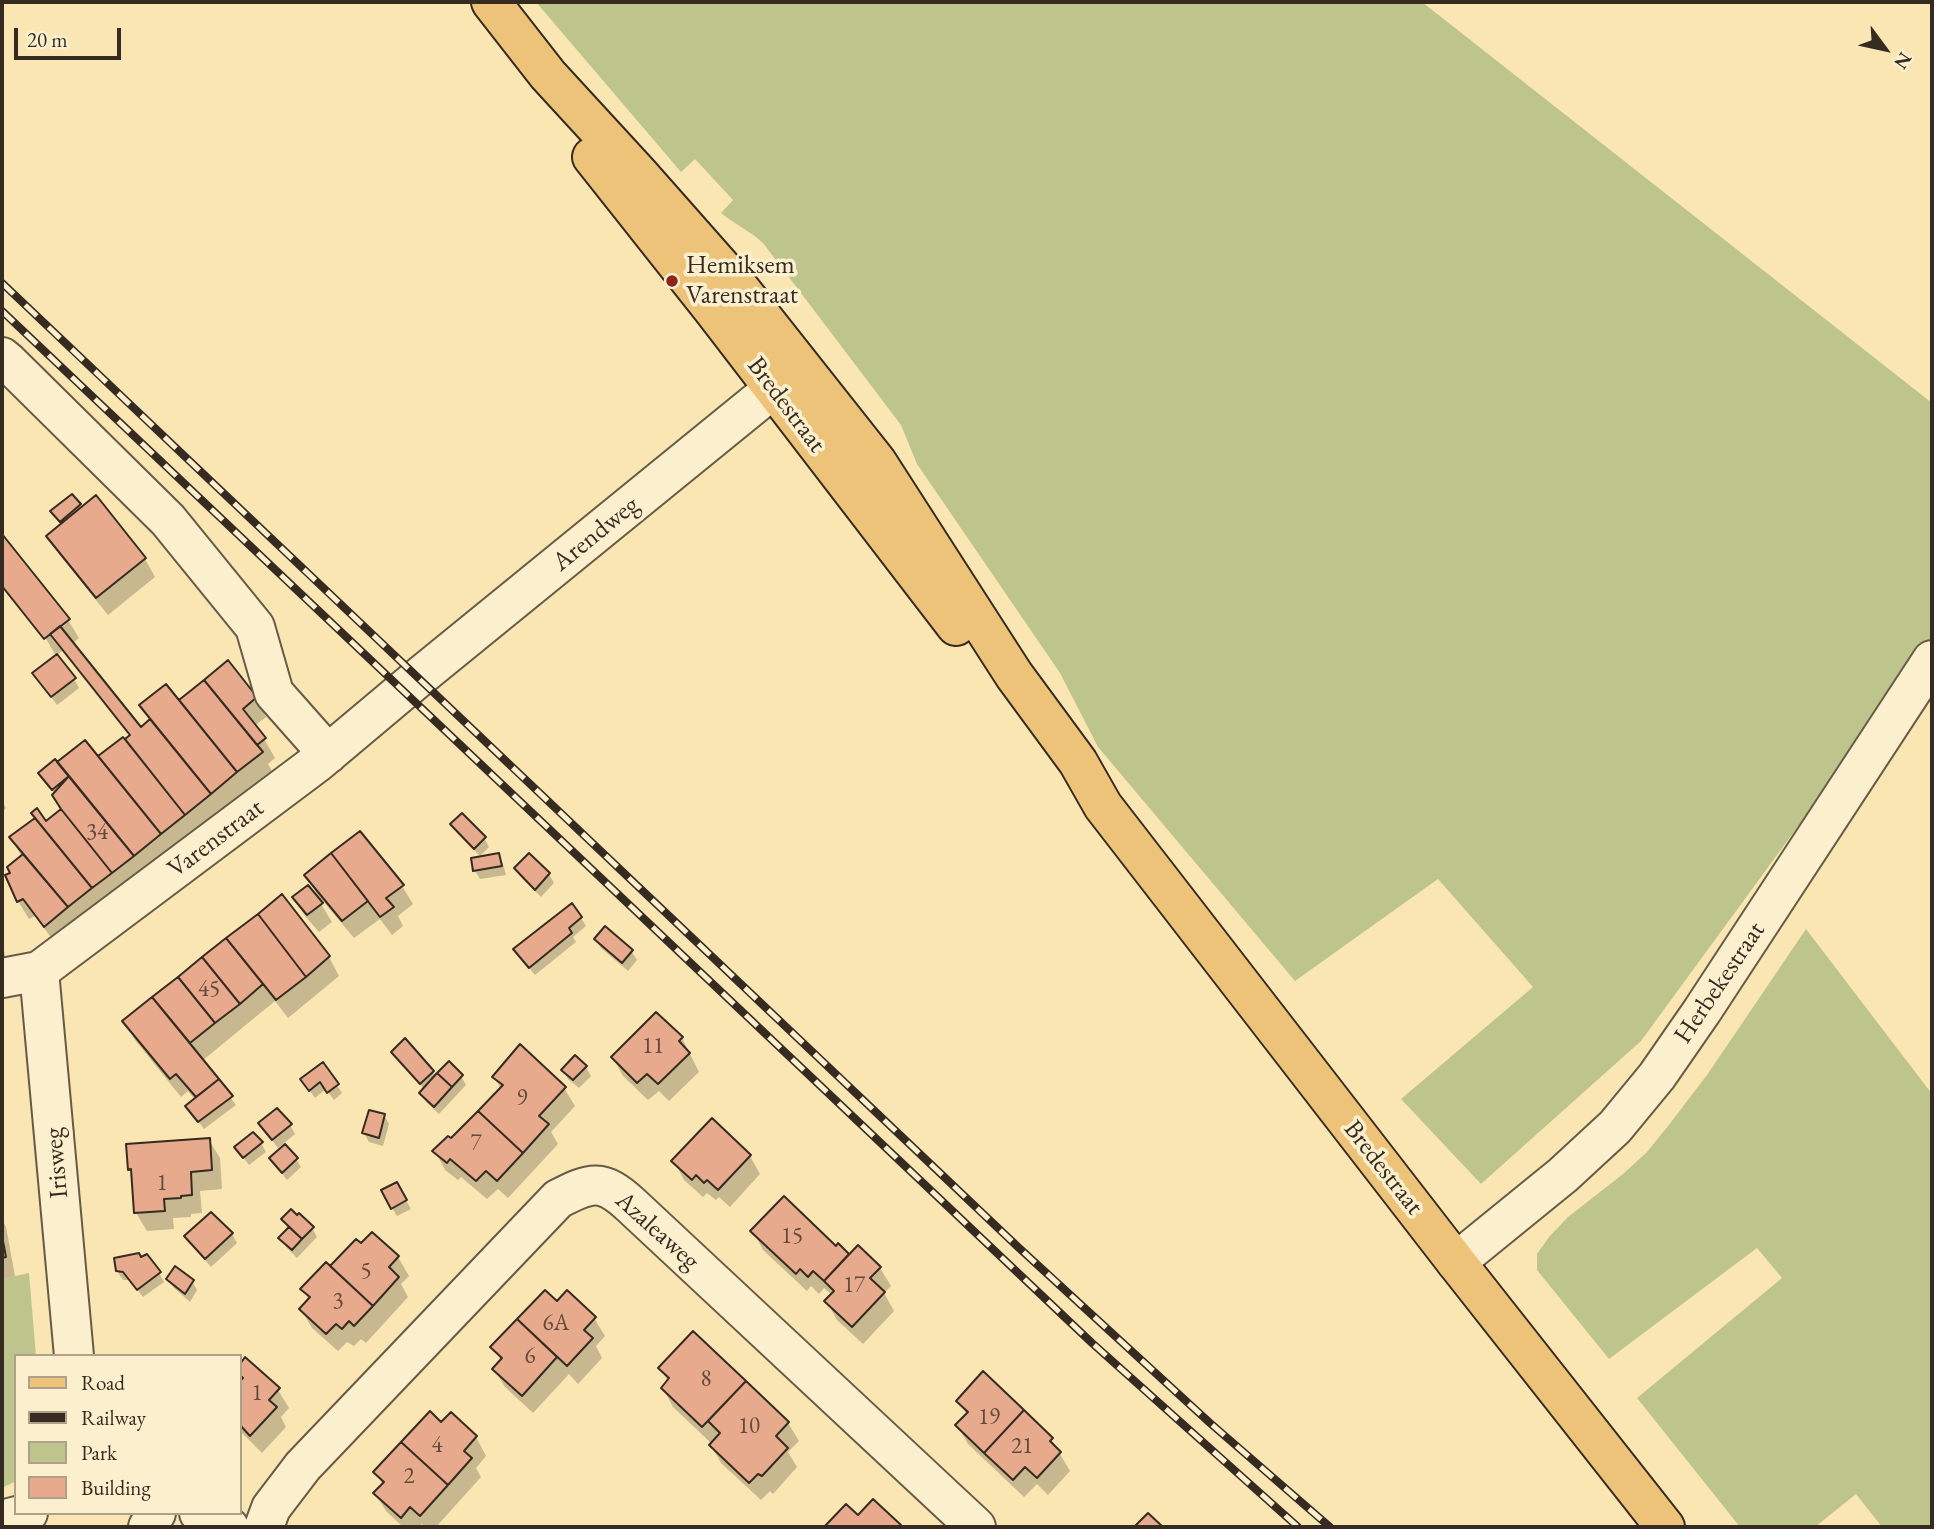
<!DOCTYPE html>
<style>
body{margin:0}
#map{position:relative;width:1934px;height:1529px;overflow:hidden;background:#fae6b3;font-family:"EB Garamond",serif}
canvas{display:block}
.frame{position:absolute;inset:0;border:4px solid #362b21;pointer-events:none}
.legend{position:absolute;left:14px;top:1354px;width:228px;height:161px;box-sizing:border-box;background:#fcefce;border:2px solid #ada189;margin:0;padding:9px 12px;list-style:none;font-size:21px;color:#362b21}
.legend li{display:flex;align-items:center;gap:14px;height:35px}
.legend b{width:35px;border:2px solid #ada189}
.north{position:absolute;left:1850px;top:14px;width:70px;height:70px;-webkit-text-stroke:5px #fcefce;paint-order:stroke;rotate:123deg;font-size:19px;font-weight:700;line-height:28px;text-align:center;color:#362b21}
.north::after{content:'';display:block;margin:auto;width:24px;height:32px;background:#362b21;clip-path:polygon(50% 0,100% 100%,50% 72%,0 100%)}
.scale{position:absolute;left:14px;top:28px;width:107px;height:32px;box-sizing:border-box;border:4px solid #362b21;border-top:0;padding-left:9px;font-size:21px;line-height:24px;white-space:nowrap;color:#362b21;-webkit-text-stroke:5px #fcefce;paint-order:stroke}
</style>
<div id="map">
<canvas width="1934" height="1529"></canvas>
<div class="frame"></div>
<ul class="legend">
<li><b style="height:9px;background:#edc37a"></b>Road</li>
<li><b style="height:9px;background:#362b21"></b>Railway</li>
<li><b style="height:19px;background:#bec58c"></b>Park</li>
<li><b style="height:19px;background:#e7aa8c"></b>Building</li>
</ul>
<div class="north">N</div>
<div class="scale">20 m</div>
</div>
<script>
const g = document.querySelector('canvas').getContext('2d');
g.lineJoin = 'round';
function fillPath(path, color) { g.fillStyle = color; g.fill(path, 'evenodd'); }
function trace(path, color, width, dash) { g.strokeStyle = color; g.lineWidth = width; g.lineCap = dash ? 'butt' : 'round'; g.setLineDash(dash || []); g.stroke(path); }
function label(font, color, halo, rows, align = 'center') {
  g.font = font + ' "EB Garamond",serif'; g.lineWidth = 7; g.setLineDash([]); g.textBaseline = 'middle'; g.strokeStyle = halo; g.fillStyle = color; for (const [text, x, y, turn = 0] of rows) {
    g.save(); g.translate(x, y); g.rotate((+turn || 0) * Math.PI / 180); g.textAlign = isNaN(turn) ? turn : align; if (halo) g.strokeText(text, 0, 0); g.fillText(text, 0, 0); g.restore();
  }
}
fillPath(new Path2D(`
 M536,2H1422L1932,403V643L1641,1041L1481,1184L1401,1099L1533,987L1438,879L1295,981L1098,747L1060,673L917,464L901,425L763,243C750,231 735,224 721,213L733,200L695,159L681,172Z
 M1806,929L1932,1094V1527H1882L1856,1494L1815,1527H1740L1637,1398L1782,1278L1757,1248L1609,1359L1537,1270V1254L1549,1237L1568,1217L1623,1174L1647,1152L1668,1126L1707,1075Z
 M29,1273L36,1356H16V1481L2,1488V1279Z`), '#bec58c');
fillPath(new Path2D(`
 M79,505L82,509L145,559L155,577L108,615L59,554L48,536L62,525L53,512Z
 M2,537L68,620L79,638L72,644L141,729L150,721L141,705L179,703L228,663L256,698L266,717L254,726L264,739L275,758L268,764L272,771L56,944L35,916L29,919L18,901L12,874L22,857L11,838L37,818L46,823L62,810L55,794L40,774L61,770L98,758L123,739L125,741L130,737L62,651L56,656L41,630L38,632L43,639L2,588Z
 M34,674L74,679L79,688L57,705Z
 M2,800L6,808L2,812Z
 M452,824L484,838L489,847L480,856L457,833Z
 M498,855L503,864L506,875L480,879L475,871L473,860Z
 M529,855L549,874L554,883L541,897L521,877L516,869Z
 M307,876L402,886L413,904L398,916L403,926L392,935L380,919L354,938L317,894Z
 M281,897L329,957L339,976L288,1018L275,1001L202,1061L236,1105L204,1129L187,1106L195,1100L188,1091L181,1097L135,1040L124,1021Z
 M294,898L321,904L332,922L319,932L305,916Z
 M581,918L586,926L573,937L576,942L535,975L521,958Z
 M605,929L632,952L637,960L628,971L601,948L596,940Z
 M2,940L6,961L2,962Z
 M656,1014L682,1038L699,1072L669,1101L659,1091L648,1100L623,1076L613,1058Z
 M394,1052L433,1072L436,1077L461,1076L466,1085L439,1114L426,1102L421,1093L425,1090L399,1061Z
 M575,1057L586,1067L591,1076L579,1088L568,1079L563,1070Z
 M323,1065L342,1093L334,1100L326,1089L315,1098L302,1080Z
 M494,1077L564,1088L575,1106L551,1132L558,1144L508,1198L498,1189L487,1199L461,1177L458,1180L445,1170L435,1151L451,1140L501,1089Z
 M384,1115L389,1124L383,1146L369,1142L364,1133Z
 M260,1124L290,1125L295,1134L278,1148Z
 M209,1140L220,1158L222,1189L200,1191L202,1213L191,1214V1217L173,1218L174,1229L147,1231L136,1213L133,1174L130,1169Z
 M261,1143L266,1152L249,1165L236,1148Z
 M750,1156L760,1174L730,1207L719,1197L716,1200L707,1193L703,1197L684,1180L674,1161Z
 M271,1159H296L301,1167L287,1180Z
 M396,1184L411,1209L397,1216L392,1208Z
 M211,1215L232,1234L237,1243L211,1267L192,1245L187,1237Z
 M2,1219L6,1227L15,1276L2,1279Z
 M283,1219L312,1228L317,1237L297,1258L286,1247L281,1238L288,1229Z
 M753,1231L836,1248L838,1246L849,1256L880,1268L891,1286L884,1293L894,1311L863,1344L837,1320L827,1302L832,1295L824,1288L819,1294L811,1286L807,1291L763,1250Z
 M372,1234L398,1257L409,1276L401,1284L408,1297L366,1343L361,1339L354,1346L347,1342L338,1351L312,1328L301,1309L309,1301L303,1289L361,1246Z
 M117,1271L159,1273L164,1282L143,1297L130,1280H123Z
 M168,1279L192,1281L197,1290L190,1302L174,1288Z
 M545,1292L557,1303L594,1318L605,1336L596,1346L602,1358L578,1384L569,1374L533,1413L505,1387L494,1369L501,1361L493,1347Z
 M693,1333L788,1423L799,1441L788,1452L797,1467L773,1494L770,1491L761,1500L721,1463L711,1445L712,1444L673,1407L663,1388L668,1382L661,1369Z
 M245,1360L278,1390L289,1408L281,1417L286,1427L262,1453L240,1431V1384L243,1380L240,1375V1366Z
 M958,1401L1051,1439L1070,1471L1048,1495L1037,1484L1024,1497L968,1444L957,1425L967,1415Z
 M441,1424L476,1437L486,1456L476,1468L481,1477L436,1527H425L422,1524L419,1527H403L386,1511L375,1493L383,1485L375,1472Z`), '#0003');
const building = new Path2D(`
 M72,494L81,504L60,522L50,511Z
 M96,495L146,558L96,598L46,536Z
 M2,534L70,619L44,639L2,586Z
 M60,626L141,727L150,719L211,794L185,815L125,739L130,735L50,634Z
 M57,654L76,678L51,697L32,673Z
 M228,660L257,697L243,709L266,738L257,745L204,680Z
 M204,680L263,752L237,772L179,700Z
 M166,684L237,772L211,794L139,705Z
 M123,737L185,815L161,834L98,756Z
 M85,740L161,834L134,856L57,762Z
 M55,759L69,776L52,790L38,773Z
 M69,776L134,856L112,873L61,809L52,795Z
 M37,808L46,821L61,809L112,873L92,888L31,813Z
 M462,813L486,837L474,849L450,824Z
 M35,818L92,888L68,907L9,837Z
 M360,831L404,885L386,898L394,907L380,917L331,853Z
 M331,853L368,901L342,921L304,875Z
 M499,853L502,866L473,871L471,858Z
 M529,853L550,873L535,890L514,868Z
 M23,854L68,907L44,927L23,899L17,902L5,875L10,873L7,867Z
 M308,885L323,903L307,915L292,897Z
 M282,894L330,956L306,977L258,914Z
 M572,903L582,917L569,928L572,933L529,968L513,949Z
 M258,914L306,977L276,1000L226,938Z
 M605,926L633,950L622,963L594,939Z
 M226,938L263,984L240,1004L202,957Z
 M202,957L240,1004L215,1023L178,977Z
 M178,977L215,1023L190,1043L152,997Z
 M152,997L219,1079L196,1097L176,1074L170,1079L122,1021Z
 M656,1012L683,1037L679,1041L690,1053L658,1084L647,1074L637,1083L611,1057Z
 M405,1038L434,1071L420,1084L391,1052Z
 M520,1044L566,1087L539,1116L549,1124L523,1153L478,1111L503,1085L492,1077Z
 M575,1055L587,1066L573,1080L561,1070Z
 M449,1061L463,1075L452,1087L437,1073Z
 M323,1062L339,1084L327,1093L320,1082L309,1091L300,1079Z
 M437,1073L452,1087L434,1107L419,1093Z
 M219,1079L233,1096L198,1122L185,1106Z
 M277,1108L292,1124L272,1140L258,1123Z
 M369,1110L385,1114L379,1138L362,1133Z
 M478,1111L523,1153L497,1181L486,1171L476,1181L450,1159L447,1163L432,1151L448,1136L451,1138Z
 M712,1118L751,1155L718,1190L707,1180L704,1183L696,1175L692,1180L671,1161Z
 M253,1132L263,1142L243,1158L234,1147Z
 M210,1138L212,1170L191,1172L192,1195L181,1196V1198L164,1199L165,1211L134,1213L131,1169L128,1170L126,1144Z
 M285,1144L298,1158L282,1173L269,1158Z
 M397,1182L407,1200L391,1209L381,1190Z
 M784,1196L836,1246L838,1243L849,1254L824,1281L813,1271L808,1277L800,1269L796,1274L750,1231Z
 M291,1209L297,1215L299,1213L314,1227L302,1239L281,1219Z
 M211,1212L233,1233L205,1259L184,1236Z
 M289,1227L302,1239L292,1250L278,1238Z
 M372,1232L399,1256L389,1267L399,1277L373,1306L330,1266L356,1239L361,1243Z
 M2,1236L6,1257L2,1258Z
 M858,1245L881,1267L870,1278L885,1292L852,1327L824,1301L834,1291L824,1281Z
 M139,1253L141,1257L147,1254L161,1272L137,1290L123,1272L116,1271L114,1258Z
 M326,1262L373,1306L354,1326L349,1321L342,1329L336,1324L326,1334L299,1309L310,1297L300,1289Z
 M175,1266L194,1280L185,1294L166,1279Z
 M545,1290L557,1301L567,1290L596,1317L584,1330L593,1338L567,1366L517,1319Z
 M517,1319L557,1357L522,1396L492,1369L502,1358L490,1347Z
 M693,1331L746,1381L702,1427L661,1388L669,1378L658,1368Z
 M245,1357L280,1388L269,1400L277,1407L250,1436L240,1425V1381L243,1378L240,1375V1364Z
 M983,1371L1024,1410L984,1453L955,1425L968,1412L956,1401Z
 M746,1381L789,1422L776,1436L788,1448L762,1476L758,1474L749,1483L709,1445L720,1433L708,1421Z
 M1024,1410L1053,1438L1050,1441L1061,1452L1037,1478L1025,1467L1013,1480L984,1453Z
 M430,1411L441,1422L451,1412L477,1436L464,1451L472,1458L448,1485L401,1442Z
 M401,1442L448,1485L420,1516L410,1507L401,1518L373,1493L384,1482L373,1472Z
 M873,1499L901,1525L898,1527H824L846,1504L858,1515Z
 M1148,1513L1163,1527H1134Z`);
fillPath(building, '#e7aa8c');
trace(building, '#362b21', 2);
const minor = new Path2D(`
 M2,357L8,362L168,520L255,627L274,693L328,754
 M39,971L74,1356
 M2,978L39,971L318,762L418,678L773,389
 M1456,1262L1563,1175L1615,1127L1657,1076L1702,1011L1932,660
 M199,1513L229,1527
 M2,1520L28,1513
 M148,1527L156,1513
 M264,1527L271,1508L303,1466L558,1199C591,1182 602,1178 631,1205L976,1527`);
const major = new Path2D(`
 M491,2L548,75L639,174L737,285L877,462L1014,675L1078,762L1103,806L1456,1262L1665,1527
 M592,157L714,311L956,626`);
trace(minor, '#675a46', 42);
trace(major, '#362b21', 42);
trace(minor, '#fcefce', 38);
trace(major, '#edc37a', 38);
const rail = new Path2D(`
 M2,283L1018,1247L1210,1423L1330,1527
 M2,311L1092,1343L1298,1527`);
trace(rail, '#362b21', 8);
trace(rail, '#fcefce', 5, [16]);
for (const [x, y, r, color] of [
 [672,281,7,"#8f2418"]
]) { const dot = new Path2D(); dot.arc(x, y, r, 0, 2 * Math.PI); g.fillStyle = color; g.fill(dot); trace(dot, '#fcefce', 2.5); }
label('23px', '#624b3c', null, [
 ["34",97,833],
 ["45",209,990],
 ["11",653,1047],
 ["9",522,1099],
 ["7",476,1144],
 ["1",162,1184],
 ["15",792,1237],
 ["5",366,1272],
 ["17",854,1286],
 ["3",338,1302],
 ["6A",556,1324],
 ["6",530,1357],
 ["8",706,1380],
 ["1",257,1394],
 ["19",989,1418],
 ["10",749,1427],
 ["4",437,1446],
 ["21",1022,1447],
 ["2",409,1477]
]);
label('26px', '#362b21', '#fcefce', [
 ["Hemiksem",686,266],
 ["Varenstraat",686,296]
], 'left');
label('26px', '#362b21', '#fcefce', [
 ["Bredestraat",786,405,53],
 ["Arendweg",596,534,-39],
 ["Varenstraat",216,839,-37],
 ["Herbekestraat",1720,983,-56],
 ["Irisweg",57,1163,-95],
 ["Bredestraat",1383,1168,52],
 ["Azaleaweg",657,1231,42]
]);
</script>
